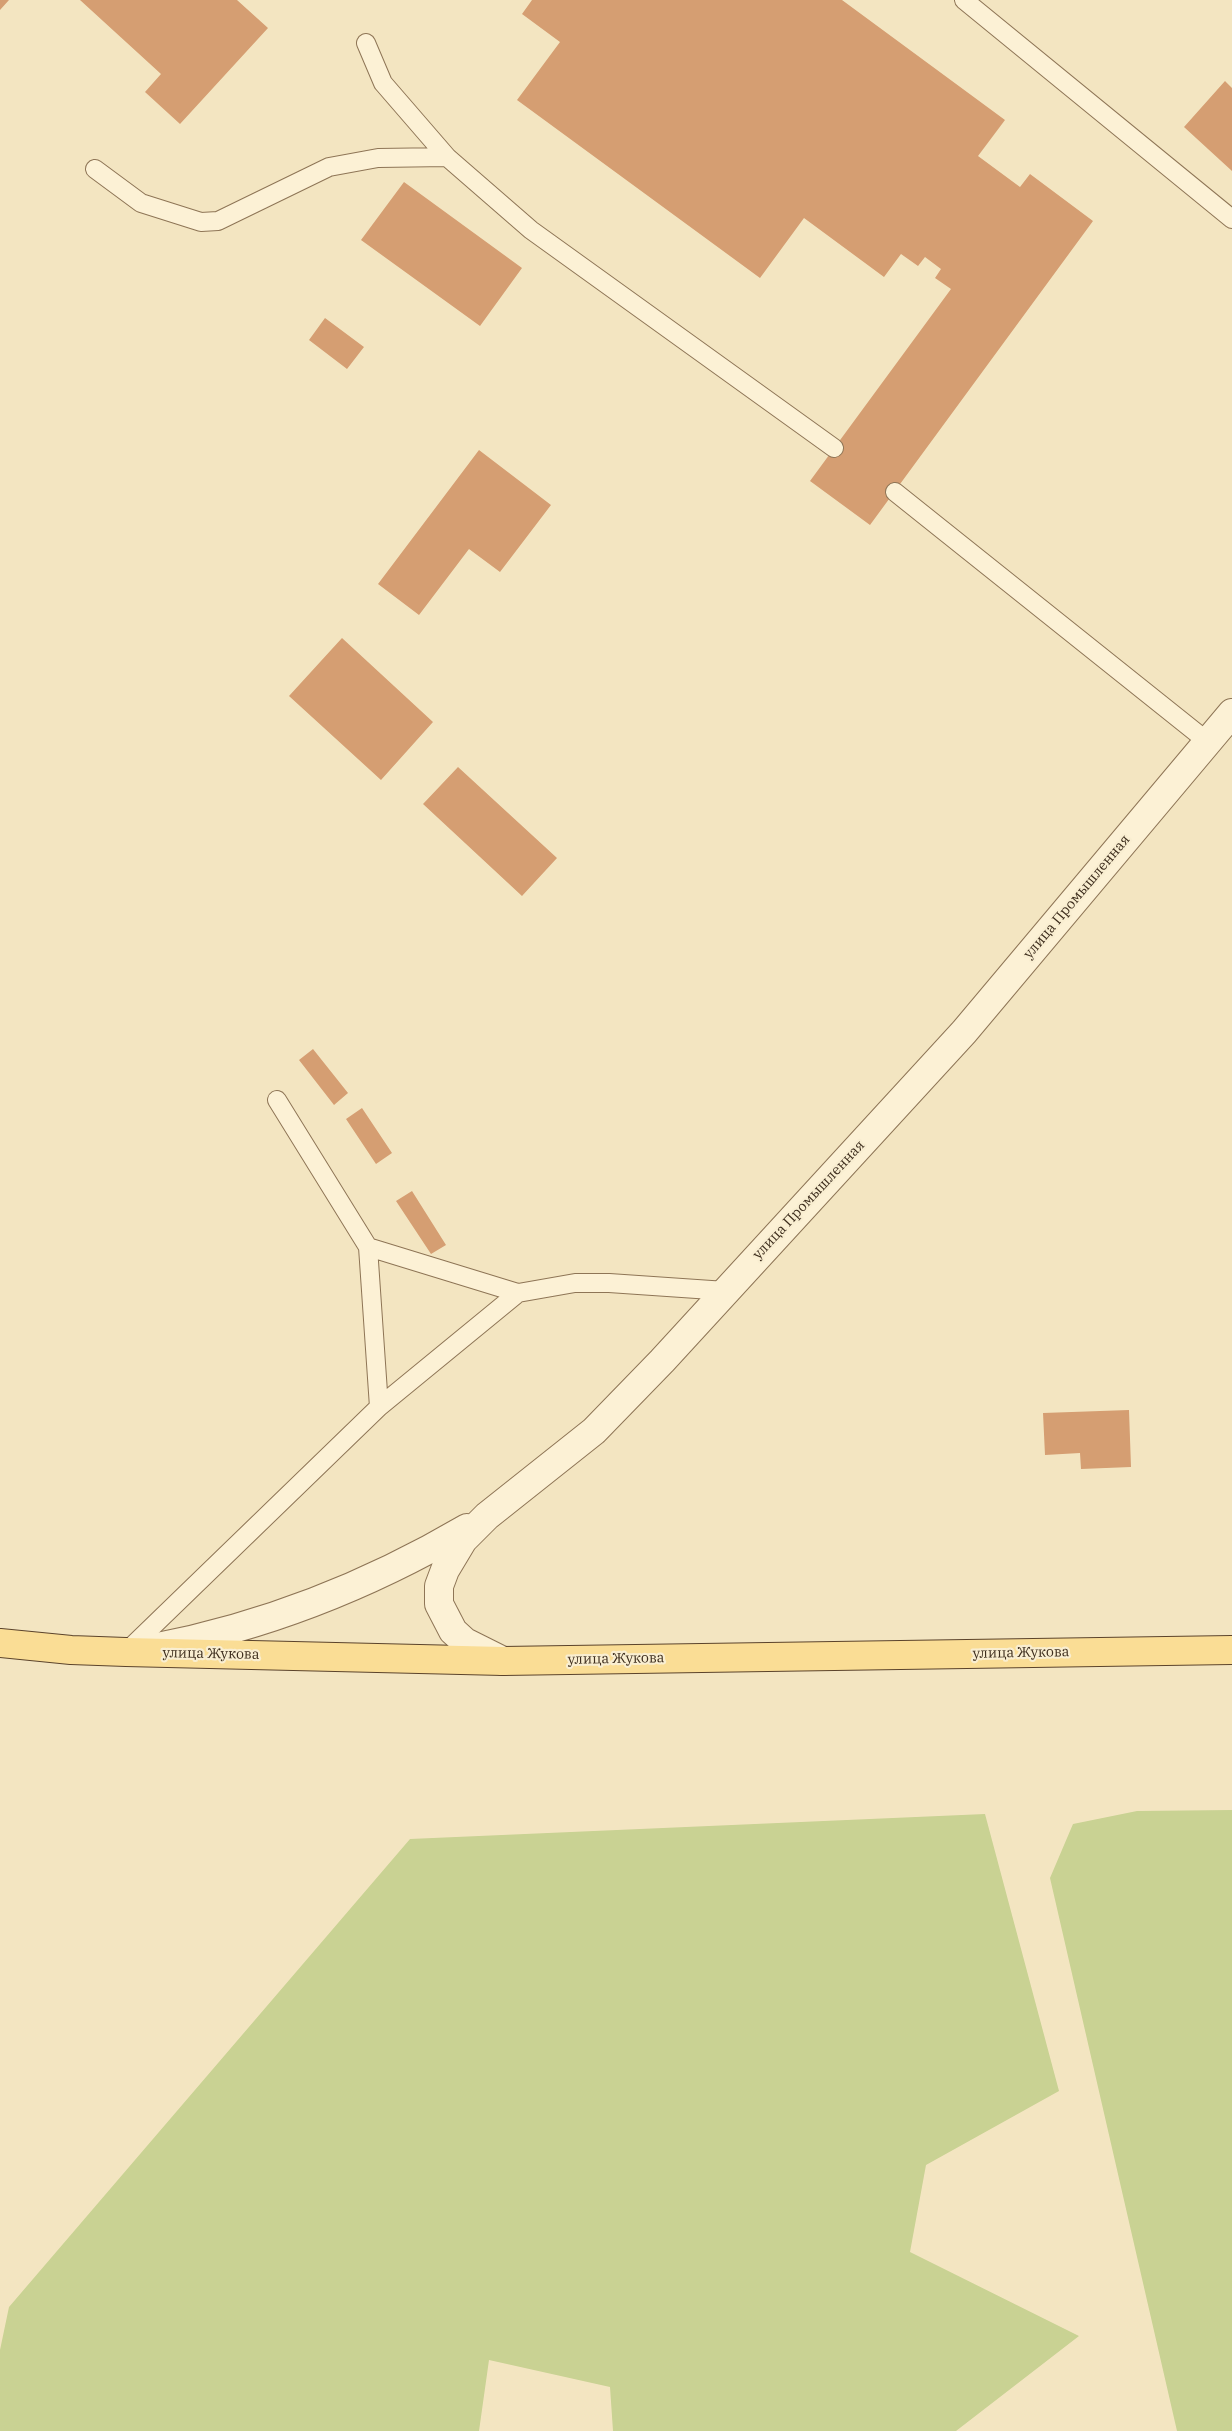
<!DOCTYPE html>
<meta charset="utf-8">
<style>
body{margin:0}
canvas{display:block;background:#f3e5c1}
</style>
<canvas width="1232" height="2431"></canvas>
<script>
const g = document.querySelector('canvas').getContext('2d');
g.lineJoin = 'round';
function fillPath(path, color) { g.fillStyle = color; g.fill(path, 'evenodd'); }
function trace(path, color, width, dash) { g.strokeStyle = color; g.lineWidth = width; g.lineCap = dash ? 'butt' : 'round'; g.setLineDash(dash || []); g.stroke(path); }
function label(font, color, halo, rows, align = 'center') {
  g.font = font + ' "IBM Plex Serif",serif'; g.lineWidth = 4.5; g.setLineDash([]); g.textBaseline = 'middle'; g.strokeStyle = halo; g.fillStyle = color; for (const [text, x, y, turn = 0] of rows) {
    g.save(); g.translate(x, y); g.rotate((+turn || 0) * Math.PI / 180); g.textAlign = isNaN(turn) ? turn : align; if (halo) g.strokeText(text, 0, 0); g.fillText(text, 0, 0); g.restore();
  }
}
fillPath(new Path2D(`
 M1232,1810V2431H1177L1050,1878L1073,1824L1137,1811Z
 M985,1814L1059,2091L926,2165L910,2252L1079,2336L956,2431H613L610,2387L489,2360L479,2431H0V2350L9,2307L410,1839Z`), '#c9d293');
fillPath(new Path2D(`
 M0,0H9L0,10Z
 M80,0H237L268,28L180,124L145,92L161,74Z
 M532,0H842L1005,120L978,156L1020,187L1030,174L1093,221L870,525L810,481L951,289L935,278L941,269L925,257L918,266L901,254L884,277L804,218L760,278L517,100L560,42L522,14Z
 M1225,81L1232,88V171L1184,127Z
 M404,182L522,268L480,326L361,240Z
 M325,318L364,347L347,369L309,340Z
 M479,450L551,505L500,572L469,549L419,615L378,584Z
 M342,638L433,722L381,780L289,696Z
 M458,767L557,858L522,896L423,804Z
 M313,1049L348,1093L334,1105L299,1060Z
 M362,1108L392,1153L376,1164L346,1119Z
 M412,1191L446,1245L431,1254L396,1201Z
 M1129,1410L1131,1467L1081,1469L1080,1453L1045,1455L1043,1413Z`), '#d59e72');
const lane = new Path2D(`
 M964,0L1232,219
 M366,43L383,83L447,157
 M95,169L141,203L201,222L218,221L329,167L378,158L447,157L531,230L834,448
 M895,492L1208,742
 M277,1100L368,1247
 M379,1407L368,1247L518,1293
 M126,1652L379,1407L518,1293L575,1283H609L726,1291`);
const street = new Path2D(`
 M153,1648C263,1627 370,1585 467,1528
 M503,1661L465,1642L453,1631L439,1604V1586L445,1570L463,1540L487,1516L594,1431L662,1361L964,1032L1232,713`);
const primary = new Path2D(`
 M0,1643L71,1650L126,1652L503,1661L1232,1650`);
trace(lane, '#8e7556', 20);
trace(street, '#8e7556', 30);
trace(primary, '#5b432b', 30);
trace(lane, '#fcf1d5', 18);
trace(street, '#fcf1d5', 28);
trace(primary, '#fadd95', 28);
label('14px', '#3c2c1c', '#f9eed1', [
 ["улица Промышленная",1077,897,-50],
 ["улица Промышленная",809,1200,-47],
 ["улица Жукова",1021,1653,-1],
 ["улица Жукова",211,1654,1],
 ["улица Жукова",616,1659,-1]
]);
</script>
